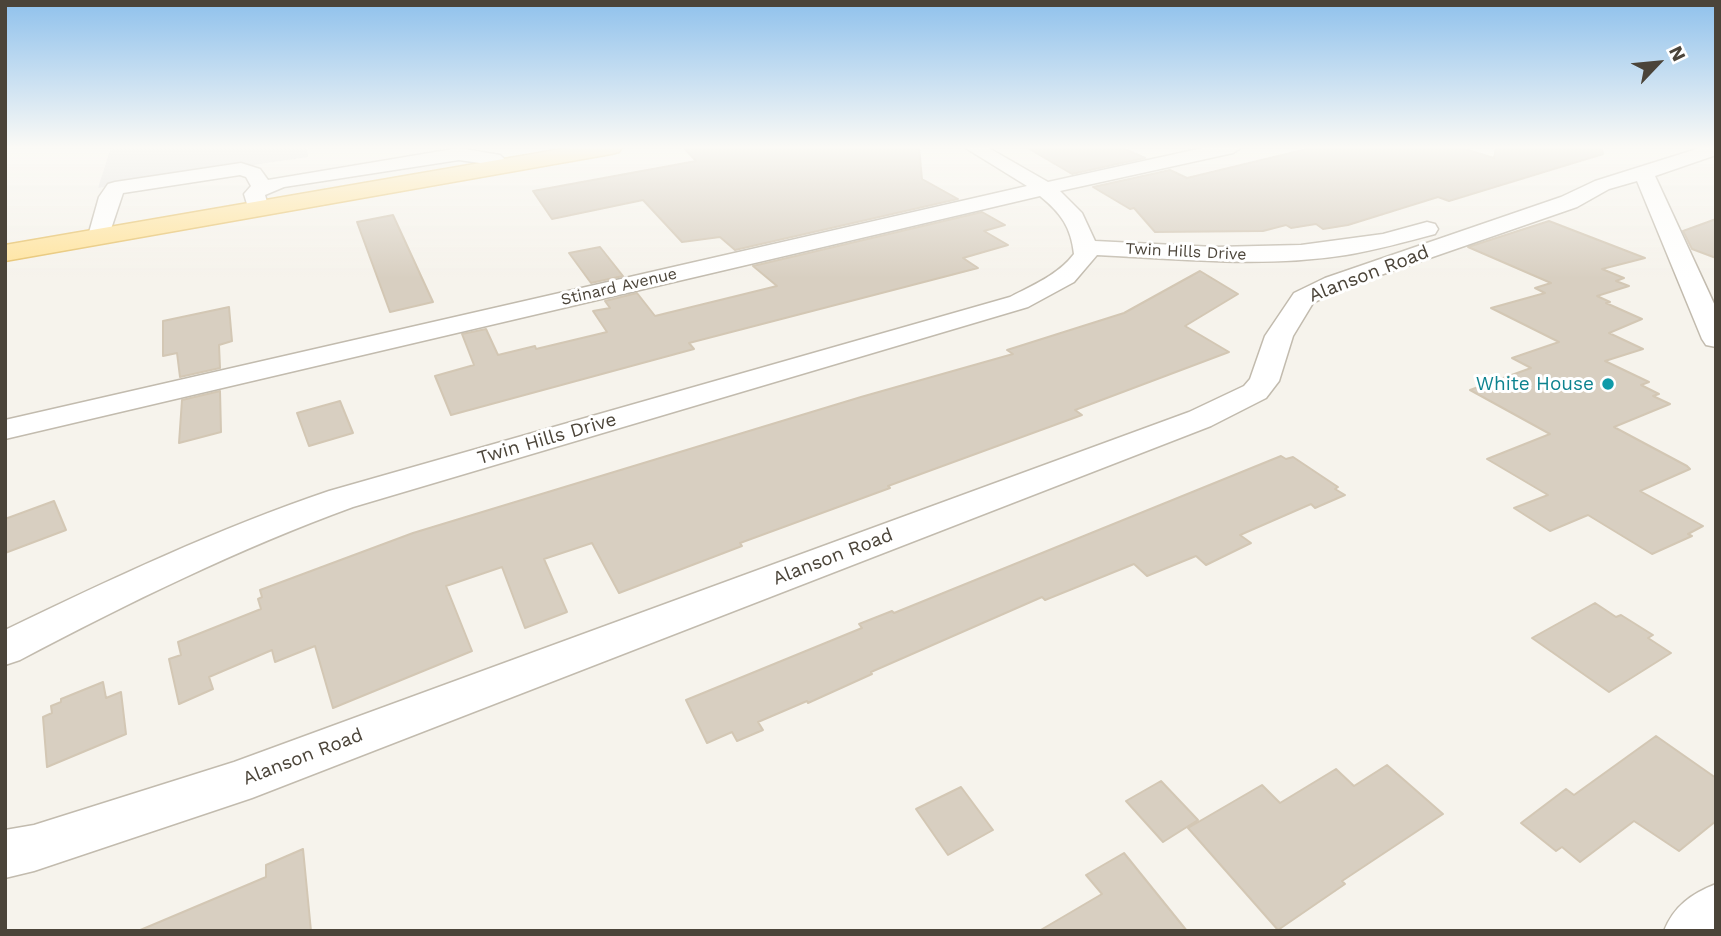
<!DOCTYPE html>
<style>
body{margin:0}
#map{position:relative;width:1721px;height:936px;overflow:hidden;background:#f6f3ec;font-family:"Work Sans",sans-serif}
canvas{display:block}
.frame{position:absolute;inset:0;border:7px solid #4b4439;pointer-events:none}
.north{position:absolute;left:1623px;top:28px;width:70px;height:70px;-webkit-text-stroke:5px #fff;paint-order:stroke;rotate:64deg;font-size:19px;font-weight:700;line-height:28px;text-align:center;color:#4b4439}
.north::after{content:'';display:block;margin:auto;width:24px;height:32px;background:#4b4439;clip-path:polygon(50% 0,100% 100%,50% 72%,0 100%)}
</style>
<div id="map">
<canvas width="1721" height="936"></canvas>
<div class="frame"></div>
<div class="north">N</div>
</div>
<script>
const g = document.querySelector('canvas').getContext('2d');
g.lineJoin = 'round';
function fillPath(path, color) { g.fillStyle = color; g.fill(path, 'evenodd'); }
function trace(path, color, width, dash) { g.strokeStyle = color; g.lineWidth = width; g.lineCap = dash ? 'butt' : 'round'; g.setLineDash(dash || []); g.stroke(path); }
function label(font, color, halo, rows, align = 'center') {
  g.font = font + ' "Work Sans",sans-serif'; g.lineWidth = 6; g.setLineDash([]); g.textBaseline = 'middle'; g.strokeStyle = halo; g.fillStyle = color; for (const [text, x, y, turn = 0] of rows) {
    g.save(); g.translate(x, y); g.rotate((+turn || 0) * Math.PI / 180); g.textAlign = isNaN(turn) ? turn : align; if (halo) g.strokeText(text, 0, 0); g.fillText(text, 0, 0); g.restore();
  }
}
fillPath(new Path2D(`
 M111,147H307L308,157L98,188Z`), '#e5e3e0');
const building = new Path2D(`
 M683,147H919L922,179L958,199L735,250L720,237L682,242L643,200L552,219L533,191L696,161Z
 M1026,147H1121L1145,158L1072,174Z
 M1315,147H1459L1494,158L1496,147H1602L1603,154L1449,201L1438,197L1348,225L1323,229L1316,224L1291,228L1286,225L1263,231L1155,232L1134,208L1130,209L1093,187L1170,170L1187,178Z
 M982,212L1005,225L984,231L1008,245L963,258L978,268L689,343L694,349L451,415L435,376L474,365L462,334L486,329L498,355L535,346L536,349L607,332L593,311L610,308L605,301L637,293L655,316L777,286L753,266Z
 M393,215L433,302L390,312L357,222Z
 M1716,219V258L1692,249L1683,231Z
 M1549,221L1645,258L1602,269L1624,278L1616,281L1629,286L1597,296L1610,302L1606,303L1642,319L1609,333L1643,349L1605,361L1649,382L1641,385L1659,394L1653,396L1670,404L1614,427L1687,466L1690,469L1640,491L1703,526L1688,534L1692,536L1652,554L1588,515L1550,531L1514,508L1548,495L1487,459L1550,434L1470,390L1531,368L1512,358L1559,342L1491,308L1545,293L1535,288L1551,283L1468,247Z
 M600,247L623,276L591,283L569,253Z
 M1200,271L1238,294L1185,326L1229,352L1075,410L1082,415L888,486L890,488L740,543L742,546L619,593L592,543L544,559L567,612L525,628L502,567L446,586L472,651L333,708L315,646L275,662L272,650L209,677L213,689L179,704L169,659L181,655L178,642L261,609L258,599L262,597L260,590L413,533L861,397L1013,354L1007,350L1124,313Z
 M229,307L232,341L219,345L220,368L180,377L177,353L163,356V321Z
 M220,391L221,432L179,443L182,400Z
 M340,401L353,433L309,446L297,413Z
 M1281,456L1286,459L1293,457L1338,487L1335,489L1345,495L1315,508L1311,504L1240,535L1251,543L1206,565L1196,556L1147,576L1134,564L1045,600L1042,597L871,672L872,674L808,703L807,701L758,722L763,730L737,741L732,732L707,743L686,700L862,628L859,624L892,611L894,613Z
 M54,501L66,530L5,553V519Z
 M1595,603L1616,617L1621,615L1653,635L1648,638L1671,653L1609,692L1532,638Z
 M103,682L106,698L121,692L126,734L47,767L43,717L52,713L51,706L61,702V699Z
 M1656,736L1716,778V821L1679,851L1634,821L1580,862L1562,847L1556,851L1521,823L1566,789L1574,795Z
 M1387,765L1443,814L1342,881L1345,884L1278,930L1188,828L1262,785L1280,803L1336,769L1354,786Z
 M1161,781L1198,820L1163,842L1126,801Z
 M961,787L993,830L948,855L916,809Z
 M303,849L311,931H138L266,877V865Z
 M1124,853L1187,931H1039L1102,894L1086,875Z`);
fillPath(building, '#d8cfc1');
trace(building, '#d3c7b4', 2);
const minor = new Path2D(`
 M964,147H987L1048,182L1207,147H1242L1233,153L1060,191L1082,213L1095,241L1215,247L1301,245L1383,234L1427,222L1435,224L1438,229L1435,234C1405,242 1376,250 1346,255C1264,268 1179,259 1097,255L1074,282L1028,307L353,507C238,549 128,603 20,660L5,665V630C111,579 217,529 329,491L1010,297C1033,285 1058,275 1074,254C1071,227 1061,213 1040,196L5,439V420L1027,186Z
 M1703,147H1716V155L1655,176L1716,308V347L1706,345L1702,339L1637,181L1609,189L1577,207L1343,288L1313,303L1293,336L1279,381L1266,398L1211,426L252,798L34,871L5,878V830L34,825L234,762L1189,412L1244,386L1250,379L1265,336L1294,293L1325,278L1561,197L1595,181Z
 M459,148L500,155L512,166L502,172L487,164L459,160L284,187L265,195L269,209L266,214H250L244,194L251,186L246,177L240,175L123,193L107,241H91L88,236L99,197L108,184L115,182L241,163L260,169L268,180Z
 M1716,884V931H1664C1674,906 1691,894 1716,884Z`);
const major = new Path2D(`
 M573,147H622L619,152L611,154L5,261V245Z`);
trace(minor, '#c2bbae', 3);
trace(major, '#e6c16a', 3);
fillPath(minor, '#fff');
fillPath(major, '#ffe39c');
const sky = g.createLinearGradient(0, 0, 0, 278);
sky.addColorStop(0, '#8fc1ec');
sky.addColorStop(0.53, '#fbfaf6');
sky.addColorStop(1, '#fbfaf600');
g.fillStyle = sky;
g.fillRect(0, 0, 1721, 278);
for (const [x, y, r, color] of [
 [1608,384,7,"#0f9aa8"]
]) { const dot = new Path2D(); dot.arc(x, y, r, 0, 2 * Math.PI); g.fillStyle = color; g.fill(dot); trace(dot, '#fff', 2.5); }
label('16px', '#4b4439', '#fff', [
 ["Twin Hills Drive",1186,252,3],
 ["Stinard Avenue",619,287,-13]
]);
label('19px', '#4b4439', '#fff', [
 ["Alanson Road",1369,274,-21],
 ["Twin Hills Drive",547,439,-16],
 ["Alanson Road",833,557,-21],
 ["Alanson Road",303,757,-21]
]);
label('19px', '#0d838f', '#fff', [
 ["White House",1594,384]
], 'right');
</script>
